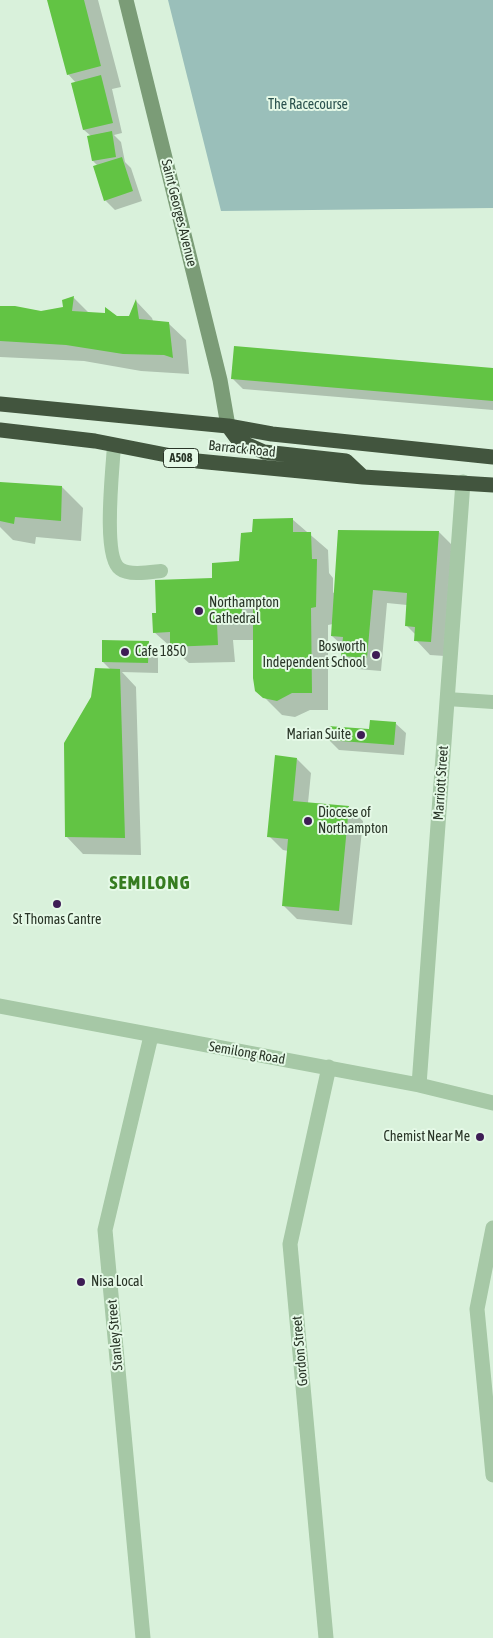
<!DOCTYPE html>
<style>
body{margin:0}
canvas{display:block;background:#d9f1db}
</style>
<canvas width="493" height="1638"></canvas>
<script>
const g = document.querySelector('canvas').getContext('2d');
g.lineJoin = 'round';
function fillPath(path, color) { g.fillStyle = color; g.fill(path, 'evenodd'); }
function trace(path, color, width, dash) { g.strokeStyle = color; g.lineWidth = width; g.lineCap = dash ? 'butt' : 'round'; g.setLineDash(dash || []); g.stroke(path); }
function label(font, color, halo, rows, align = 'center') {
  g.font = font + ' "Asap Condensed",sans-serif'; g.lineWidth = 4; g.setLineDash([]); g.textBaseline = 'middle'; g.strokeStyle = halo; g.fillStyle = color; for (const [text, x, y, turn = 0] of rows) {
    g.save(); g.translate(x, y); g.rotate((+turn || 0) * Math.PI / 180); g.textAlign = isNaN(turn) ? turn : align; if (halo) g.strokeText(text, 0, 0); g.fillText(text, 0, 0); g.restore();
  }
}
fillPath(new Path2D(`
 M168,0H493V208L221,211Z`), '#9abfba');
fillPath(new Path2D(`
 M48,0H98L121,87L112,89L122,133L114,135L121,142L125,162L131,168L142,201L115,210L105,200L98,166L93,161L89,137L91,136L84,130L73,84L76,83L68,74Z
 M74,298L89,313L116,317H129L136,301L152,318L153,321L168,323L186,340L189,374L141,371L84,361L0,357V307L41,313L64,308L63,301Z
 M493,369V410L243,389L233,379Z
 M0,483L62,487L83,508L81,541L36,537L35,544L13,540L0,527Z
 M292,519L328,550L329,573L333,578V593L439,532L453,546L445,656L430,655L416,640V635L406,625L407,605L387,603L381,671L357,669L343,655V646L332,636L333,624L328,625V710H310L295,717L282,715L257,690L254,640H233L235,662L189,663L154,632L157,614L241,562L253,534Z
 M148,643L158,653V673L122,672L136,687L141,855L83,854L66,836L111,670L103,662Z
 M395,723L406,733L404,755L339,750L329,740Z
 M297,759L311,773L308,803L348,807L363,821L352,925L297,919L283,905L288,851L283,850L269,836Z`), '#0003');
fillPath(new Path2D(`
 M47,0H84L101,66L67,75Z
 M101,75L113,123L83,130L71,83Z
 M112,131L116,157L92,161L87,136Z
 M122,157L133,191L104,201L93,166Z
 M74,296L72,311L105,313V307L117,316H129L136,299L139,319L169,322L173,358L164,355L123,354L66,345L0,341V306H15L41,311L63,307L62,300Z
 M234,346L493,368V401L231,379Z
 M0,482L62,486L61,521L15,517L14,524L0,521Z
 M293,518V532H311L312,559H317L316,607L311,608L312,693H292L277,701L263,698L255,691L253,678V606H242V623H217L218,645L170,647V632L153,633L152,613H156L155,580L212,578V563L239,561L241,533L252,532L253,519Z
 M338,530L439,531L431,642L414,641L415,627L405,626L407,593L373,590L367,658L341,656L343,637L331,636Z
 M102,640L149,641L148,663L102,662Z
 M95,668L120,669L125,838L65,837L64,743L91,697Z
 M370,720L396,722L394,745L327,740L328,726L369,729Z
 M275,755L297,758L293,801L349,806L339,911L282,906L288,839L267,837Z`), '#62c444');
trace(new Path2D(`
 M114,445C113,467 102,557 120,569C129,576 151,572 161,571
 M447,699L493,702`), '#a6c8a6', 14);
trace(new Path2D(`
 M0,1006L419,1085L493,1103
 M419,1085L463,482
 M493,1228L477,1309L493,1475
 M143,1638L105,1230L151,1036
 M326,1638L290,1244L329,1067`), '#a6c8a6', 15);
trace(new Path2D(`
 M126,0L220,380L228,426`), '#7b9c77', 15);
trace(new Path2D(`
 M0,404L228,426L272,434L493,457
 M228,426L239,441L264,452L346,461L363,477
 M0,430L95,441L197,461L363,477L493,485`), '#42553e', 15);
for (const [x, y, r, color] of [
 [199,611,5,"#3e1d55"],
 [125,652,5,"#3e1d55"],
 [376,655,5,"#3e1d55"],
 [361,735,5,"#3e1d55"],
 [308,821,5,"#3e1d55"],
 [57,904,5,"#3e1d55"],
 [480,1137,5,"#3e1d55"],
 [81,1282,5,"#3e1d55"]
]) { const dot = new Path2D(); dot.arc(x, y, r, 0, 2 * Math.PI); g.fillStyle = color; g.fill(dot); trace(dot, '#e5f9e7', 2); }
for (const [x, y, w] of [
 [181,458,35]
]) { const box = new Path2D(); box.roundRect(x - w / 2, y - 9.5, w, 19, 4); g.fillStyle = '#e5f9e7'; g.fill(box); trace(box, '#293527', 1); }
label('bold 12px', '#293527', null, [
 ["A508",181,458]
]);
label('14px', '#2b524e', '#e5f9e7', [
 ["The Racecourse",308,105]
]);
label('14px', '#293527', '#e5f9e7', [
 ["Saint Georges Avenue",179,213,76],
 ["Barrack Road",242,449,6],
 ["Marriott Street",441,783,-86],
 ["Semilong Road",247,1053,10],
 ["Stanley Street",115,1335,-95],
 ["Gordon Street",300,1351,-95]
]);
label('14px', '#293527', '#e5f9e7', [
 ["Northampton",209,603],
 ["Cathedral",209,619],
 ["Bosworth",366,647,"right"],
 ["Independent School",366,663,"right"],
 ["Cafe 1850",135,652],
 ["Marian Suite",351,735,"right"],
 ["Diocese of",318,813],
 ["Northampton",318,829],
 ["St Thomas Cantre",57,920,"center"],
 ["Chemist Near Me",470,1137,"right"],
 ["Nisa Local",91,1282]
], 'left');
g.letterSpacing = '1px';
label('bold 19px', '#367c20', '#e5f9e7', [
 ["SEMILONG",150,883]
]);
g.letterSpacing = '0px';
</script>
